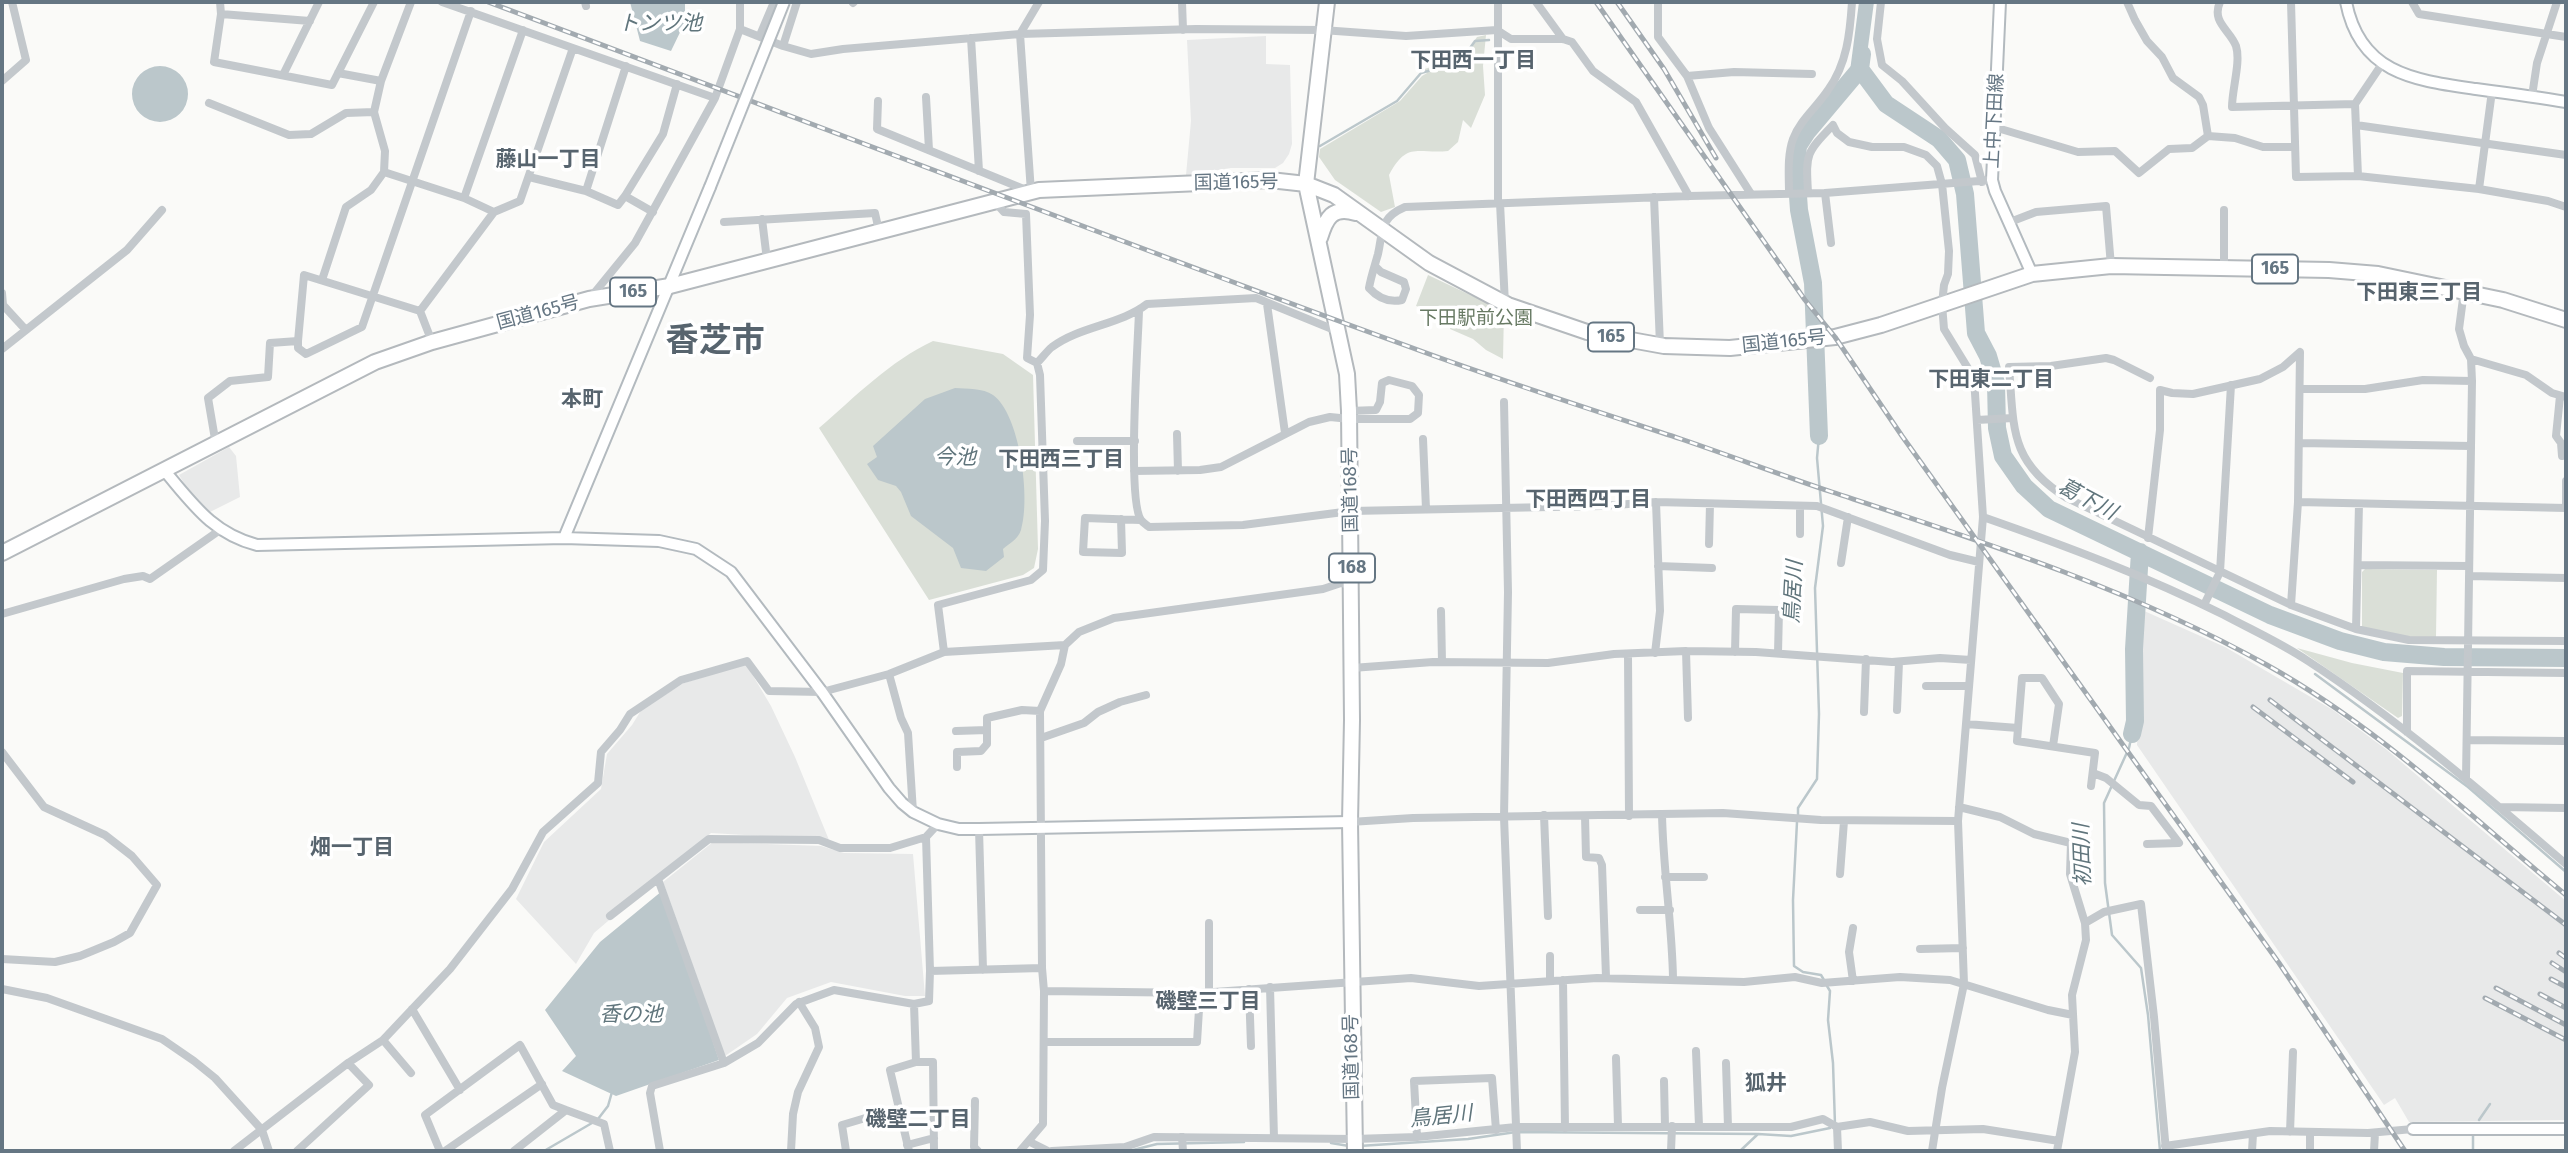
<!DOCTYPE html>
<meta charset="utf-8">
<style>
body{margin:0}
#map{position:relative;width:2568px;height:1153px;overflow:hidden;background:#fafaf8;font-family:"Fira Sans",sans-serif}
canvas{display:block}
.frame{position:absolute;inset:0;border:4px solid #657683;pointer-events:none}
</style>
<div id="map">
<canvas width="2568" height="1153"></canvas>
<div class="frame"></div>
</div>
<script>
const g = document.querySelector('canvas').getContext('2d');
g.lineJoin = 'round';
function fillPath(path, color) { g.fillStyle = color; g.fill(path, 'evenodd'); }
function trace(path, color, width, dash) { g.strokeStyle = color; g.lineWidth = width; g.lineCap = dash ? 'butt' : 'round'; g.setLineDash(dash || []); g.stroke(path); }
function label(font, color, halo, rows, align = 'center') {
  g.font = font + ' "Fira Sans","Noto Sans JP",sans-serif'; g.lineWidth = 7; g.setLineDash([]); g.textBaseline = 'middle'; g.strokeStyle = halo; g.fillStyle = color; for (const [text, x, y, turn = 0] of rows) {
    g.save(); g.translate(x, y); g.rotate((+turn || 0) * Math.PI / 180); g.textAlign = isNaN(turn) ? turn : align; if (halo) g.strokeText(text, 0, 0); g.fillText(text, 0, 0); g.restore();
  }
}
fillPath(new Path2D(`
 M1266,36V64L1290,65L1292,144L1289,154L1283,163L1275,168H1231L1186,175L1191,121L1187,40Z
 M229,447L236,456L240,497L208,513L187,488L179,475Z
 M2142,610L2225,647L2333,710L2387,750L2566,901V1120L2409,1122L2395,1098L2384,1105L2137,745Z
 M746,664L771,706L795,757L829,840L711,833L594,933L576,964L516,899L544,842L601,789L607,754L632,725L642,709L684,683Z
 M713,842L821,846L844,853L913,854L925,996H905L831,982L787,998L757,1034L725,1056L663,882Z`), '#e8e9e9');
fillPath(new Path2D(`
 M1486,35L1483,66L1485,95L1471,128L1463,120L1458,142L1448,151C1417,154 1407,141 1389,175L1395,207L1381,212L1335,180L1319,157L1320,149L1400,101L1422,76L1427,73L1424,69L1462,59L1477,37Z
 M1428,275L1504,311L1503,359L1486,350L1473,339L1450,329L1454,316L1416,306Z
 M933,341L1003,354L1033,375L1038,549L1034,568L1023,575L929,600L819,428C855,397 890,361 933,341Z
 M2365,569L2437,570L2436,637H2409L2362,628V572Z
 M2297,648L2352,663L2403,673L2402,716L2398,718Z`), '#dadfd7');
fillPath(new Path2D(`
 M630,2H685V22L671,51L640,41Z
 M1859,2H1874L1866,62L1869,74L1857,80L1850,71Z
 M132 94a28 28 0 1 1 56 0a28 28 0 1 1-56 0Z
 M955,388C967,389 983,388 993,395C1020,414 1031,499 1021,530C1018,539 1010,543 1003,549L1004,557L986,571L961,568L953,548L911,516L901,492L896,486L878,480L867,464L877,457L873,446L925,399Z
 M662,891L719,1060L616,1096L562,1071L576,1056L545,1010L600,942Z`), '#bbc7cb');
trace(new Path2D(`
 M1320,146L1397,101L1421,73L1460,62L1475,41L1489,40
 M2315,674L2468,787L2566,872
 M2132,734L2129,748L2104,803L2105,883L2112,935L2141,968L2148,1015L2160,1151
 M1798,815V808L1817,779L1819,714L1815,588L1823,526L1817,458L1819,436
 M1797,822L1793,900L1794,966L1803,972L1821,975L1824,980
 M1827,986L1830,991L1828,1020L1833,1063L1835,1125
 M598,1119L608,1106L612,1092
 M2479,1120L2490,1104
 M1331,1143L1349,1146
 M1359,1146L1468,1139L1516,1132L1757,1134
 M544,1151L592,1123
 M1129,1151L1157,1144L1244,1142
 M1740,1151L1758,1134L1791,1136L1830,1128
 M2473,1151V1134`), '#bbc7cb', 2.5);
trace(new Path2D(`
 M1862,54L1860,69L1886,104L1939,139L1957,160L1965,194L1976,333L1988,356L1996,383L1997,428L2003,456L2024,486L2049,509L2270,615L2340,641L2384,652L2444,657L2566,658
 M1819,436L1813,283L1799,210L1796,168L1798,146L1807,132L1860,69
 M2132,734L2135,721L2134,649L2140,552`), '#bbc7cb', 18);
const secondary = new Path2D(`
 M2000,2L1992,180L1995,191L2032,274
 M2346,2C2360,74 2414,80 2476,89C2506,93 2536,97 2566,102
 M164,470C193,504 212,533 257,545L564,538L659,541L696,549L731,572L822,692L889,788L902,803L913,812L938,824L959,829H979L1350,822
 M564,538L710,187
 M2413,1129H2566`);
const highway = new Path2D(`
 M1327,2L1306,184L1347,374L1349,411L1352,720L1350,822L1355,1151
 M1320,238C1326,218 1332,206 1356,213
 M2,553L375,362L432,342L589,299L670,286L1039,190L1270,180L1306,184L1334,195L1429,263L1508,305L1587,332L1664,346L1730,348L1835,337L1881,325L2032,274L2111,266L2329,270L2378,274L2503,300L2566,320`);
trace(secondary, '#b3babf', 14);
trace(highway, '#b4b9bd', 18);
trace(new Path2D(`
 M220,2L221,14L214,62L332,85L374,2
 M442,2L715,98L635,243L591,297
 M585,2L586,6
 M740,2V29L783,46L811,54L843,49L1020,34L1196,29L1322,30L1406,36L1497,30L1511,39H1563L1572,42L1593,71L1636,102L1689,196
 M1182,2L1183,30
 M1498,2V203
 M1536,2L1563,39
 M1658,2V37L1687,76L1709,128L1751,194
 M1881,2L1877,39L1882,65L1902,81L1945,128L1975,155L1982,182
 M2127,2L2135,20L2147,41L2162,57L2173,78L2199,97L2203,105L2208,136
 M2220,2C2211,22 2230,30 2236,46C2241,62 2232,89 2232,107L2355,104L2382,64
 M2291,2L2296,177L2358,176L2479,189L2548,201L2566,207
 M2412,2L2419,14L2566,37
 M853,3L854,2
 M221,14L310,21
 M760,35L774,2
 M971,38L979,171
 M783,46L797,2
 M338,73L381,81
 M283,75L319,2
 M1687,76L1734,72L1812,74
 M2,81L26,60L12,2
 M2532,96L2537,63L2557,2
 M926,97L929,150
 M715,98L740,29
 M878,101L877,129L1031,192L1020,34L1039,2
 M209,103L289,135L311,134L346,113L374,112
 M2355,104L2358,176
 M2356,125L2566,155
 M1994,127L2078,152L2115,151L2139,173L2169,149L2192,148L2208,136L2235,138L2263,147H2295
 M384,172L464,198L494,212L520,201L573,48
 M529,177L586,191L626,66
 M2479,189L2492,91
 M586,191L618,205L625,196L663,134L677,84
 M1789,193C1789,176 1787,156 1793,139C1800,120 1817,107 1828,90C1847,64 1850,33 1852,2
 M1808,193C1806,154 1805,154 1833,125L1837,133L1849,142L1872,147H1904L1926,155L1937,166L1942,184L1949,251L1948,274L1944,285L1942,304L1944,329L1974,378L1983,517L1958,821L1964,984L1942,1088L1932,1151
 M1825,193L1831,243
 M625,196L653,212
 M1654,197L1660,345
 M464,198L523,30
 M995,202L1004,212L1026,214L1030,315L1027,358L1037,363C1042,358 1047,351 1052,347C1080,326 1120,325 1147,304L1256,298L1337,331
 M1500,203L1505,304
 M2224,210V268
 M762,219L767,260
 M724,222L875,213L879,231
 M2010,222L2036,212L2106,206L2111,266
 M1375,266L1381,272L1404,282L1406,289L1402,300C1388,303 1378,298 1369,288C1371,276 1375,265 1378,254C1383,232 1379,218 1405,207L1689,196L1825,193L1992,180
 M322,280L346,207L371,190L384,172L385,151L374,112L381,81L411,2
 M2464,291L2459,329L2464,346L2471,359L2472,381L2466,778
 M2,293L3,305L25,329
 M1267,304L1285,433
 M420,311L494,212
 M1139,311C1138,344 1127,501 1141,520C1143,523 1147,525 1149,527L1243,525L1351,511L1601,506L1656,502L1817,506L1950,555L1979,562
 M432,342L420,311L304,275L298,341V348L306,354L362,327L471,11
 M2,349L127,250L162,210
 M2471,359L2526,375L2552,393L2566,397
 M2150,378L2114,360L2106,358L2051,366L2009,367C2014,428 2009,462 2067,498L2291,605L2356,629L2409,640L2566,641
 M2301,389H2365L2423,380L2472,381
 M2560,396L2556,436L2561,443L2562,456
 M1504,402L1508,592L1504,817L1517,1151
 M1977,420L2013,418
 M1177,434L1178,471
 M1423,439L1426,509
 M1077,441H1135
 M2300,443L2471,446
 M216,445L208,398L230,381L268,377L270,343L298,341
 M1134,471L1200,470L1221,467L1309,422L1330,417L1350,419H1410L1418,413L1419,395L1412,386L1389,380L1382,383L1380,402L1376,410L1349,411
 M2298,502L2566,508
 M2566,508V481
 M1983,517C2066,546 2146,576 2224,615C2252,630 2281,643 2308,661C2400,721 2483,793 2566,864
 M1121,519L1122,553L1083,552L1085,518L1140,520
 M1800,534V506
 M2148,538L2160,430V390L2172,393L2193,394L2260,379L2283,367L2300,352L2298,502L2291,605
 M1709,544L1710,504
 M1841,563L1848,517
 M2358,565L2469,566
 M1658,566L1712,568
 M2469,576L2566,578
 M2204,605L2220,572L2231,385
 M1441,611L1442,662
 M2,614L124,579L143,576L150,579L220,530
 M2356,629L2359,504
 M1686,651L1688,718
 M944,652L938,605L1031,580L1043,570L1045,521L1040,375L1037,363
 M1735,652L1736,609L1779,610L1778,653
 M1655,653L1660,611L1656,502
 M1628,654L1629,816
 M1352,668L1433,662L1548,663L1614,654L1686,651L1756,652L1892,662L1940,658L1971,660
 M889,674L901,718L908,733L913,812
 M1926,686H1969
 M1897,710L1899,662
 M1864,712L1866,659
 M1966,724L2018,728L2022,678H2042L2059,704L2053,746
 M2018,728L2017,741L2095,753L2091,786
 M956,731L987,730
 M2407,732V671L2566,673
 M1041,738L1084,723L1098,712L1120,702L1146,695
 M2467,740L2566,741
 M2,752L44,807L105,835L132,856L157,885L130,933L114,942L80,956L55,962L2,959
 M957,767V752L981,751L987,744V718L1022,710L1040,711
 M2093,773L2106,778L2139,805L2151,806L2179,843L2147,844
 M1959,807L2000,817L2034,834L2071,843L2070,874L2085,923L2086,940L2072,995L2075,1052L2057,1151
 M2500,807L2566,808
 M1662,814C1663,869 1672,923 1673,978
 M1544,815L1548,916
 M1585,816L1586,857L1599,858L1602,865L1606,977
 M1350,822L1413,818L1723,813L1821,820L1958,821
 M979,829L983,970
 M926,837L930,971L1042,968
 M1840,874L1844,821
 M1665,877H1704
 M658,879L724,1063
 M1640,910H1670
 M610,916L709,839L819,840L840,848H890L926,837L938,824
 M1209,923V992
 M2085,923L2104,912L2141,904L2154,1017L2166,1151
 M1920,949L1963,948
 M1550,956V981
 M1563,980L1565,1128
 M1853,981L1849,952L1853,928
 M1270,987L1274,1138
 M2,989L47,998L162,1039L194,1061L215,1078L262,1130L269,1151
 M1249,989L1251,1046
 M1044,991L1200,993L1411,978L1479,986L1597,978L1744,982L1795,977L1822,983L1900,977L1950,980L2048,1010L2073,1015
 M914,1004L929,1001L930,971
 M412,1009L460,1090
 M383,1040L411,1073
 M1045,1042H1197L1200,993
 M1696,1051L1699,1126
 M1616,1058L1618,1126
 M1726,1063L1728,1127
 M1664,1081L1665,1126
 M975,1101L974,1147L978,1151
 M566,1110L604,1124L610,1151
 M2290,1132L2293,1052
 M1182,1137L1183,1151
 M1417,1137L1414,1081L1492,1078L1496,1130
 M1030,1142L1048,1151
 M907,1145L934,1138
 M2165,1146L2270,1131L2368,1133L2413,1129
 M234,1151L348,1063L383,1040L450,969L512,889L543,832L598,783L601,752L620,730L630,714L681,680L747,661L769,691L822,692L889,674L944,652L1065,645L1079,632L1114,618L1323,589L1341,583L1351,585
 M297,1151L369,1085L348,1063
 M440,1151L425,1115L520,1045L553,1105L566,1110L514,1151
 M445,1151L542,1084
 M660,1151L650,1093L652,1086L724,1063L758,1043L796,1004L834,990L914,1004L916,1062H933L934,1151
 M791,1151L793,1114L798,1092L819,1047L815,1028L799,1002
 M846,1151L842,1125L899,1108
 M909,1151L890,1070L916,1062
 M1020,1151L1043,1124L1044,991L1042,968L1040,711L1061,664L1065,645
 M1052,1151L1125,1147L1154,1137L1354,1139L1417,1137L1516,1127H1791L1823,1119L1837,1127
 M1671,1151L1672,1126
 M1838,1151L1837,1127L1870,1122L1908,1131L1983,1129L2059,1141
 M2252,1151L2253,1134
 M2310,1151V1132
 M2374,1151L2375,1133`), '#c3c8cc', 8);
trace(secondary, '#fff', 10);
trace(highway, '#fff', 14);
const rail = new Path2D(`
 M488,2C795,117 1101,235 1410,347C1499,380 1590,409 1681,439C1731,456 1781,475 1832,492C1981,541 2129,588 2267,665C2378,727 2469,815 2566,895
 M1596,2L1805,300L1835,337L1902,436L2279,963L2405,1151
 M1617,2L1664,69L1716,158
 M2270,700L2566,925
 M2253,707L2353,782
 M2559,953L2566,958
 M2552,963L2566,972
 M2551,979L2566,987
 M2496,988L2566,1025
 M2540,994L2566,1008
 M2485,998L2566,1040`);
trace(rail, '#a2aab0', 5);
trace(rail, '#fff', 2.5, [8]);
const secondaryBridge = new Path2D(`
 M710,187L784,2`);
trace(secondaryBridge, '#b3babf', 14, []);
trace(secondaryBridge, '#fff', 10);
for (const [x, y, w] of [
 [2275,269,46],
 [633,292,46],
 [1611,337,46],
 [1352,568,46]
]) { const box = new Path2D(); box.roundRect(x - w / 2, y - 14.5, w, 29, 5); g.fillStyle = '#fff'; g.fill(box); trace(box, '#657683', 2); }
label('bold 18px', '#657683', null, [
 ["165",2275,269],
 ["165",633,292],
 ["165",1611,337],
 ["168",1352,568]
]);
label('19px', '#657683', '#fff', [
 ["上中下田線",1995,121,-87],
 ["国道165号",1236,183,-1],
 ["国道165号",538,313,-15],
 ["国道165号",1784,342,-6],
 ["国道168号",1351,490,-91],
 ["国道168号",1352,1057,-91]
]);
label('19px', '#687a64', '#fff', [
 ["下田駅前公園",1476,319]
]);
label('italic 21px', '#60757c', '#fff', [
 ["トンツ池",660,24],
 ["今池",955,458],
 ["葛下川",2087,500,28],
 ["鳥居川",1794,592,-87],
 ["初田川",2083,855,-92],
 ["香の池",631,1015],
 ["鳥居川",1441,1117,-6]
]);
label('bold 21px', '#57646e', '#fff', [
 ["下田西一丁目",1473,61],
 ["藤山一丁目",548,160],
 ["下田東三丁目",2419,293],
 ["下田東二丁目",1991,380],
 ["本町",582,400],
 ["下田西三丁目",1061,460],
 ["下田西四丁目",1588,500],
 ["畑一丁目",352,848],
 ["磯壁三丁目",1208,1002],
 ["狐井",1766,1084],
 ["磯壁二丁目",918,1120]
]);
label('bold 33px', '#57646e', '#fff', [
 ["香芝市",715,342]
]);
</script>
